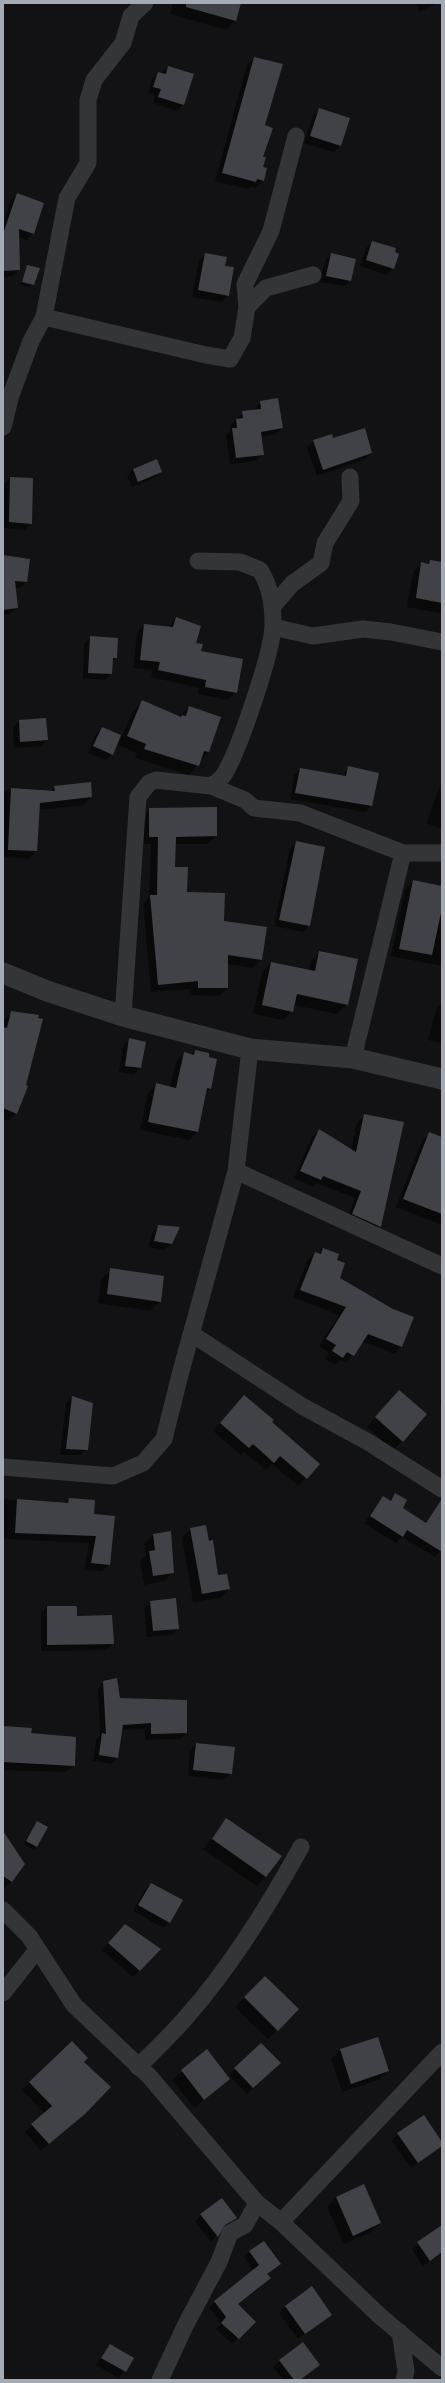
<!DOCTYPE html>
<style>
body{margin:0}
#map{position:relative;width:445px;height:2383px;overflow:hidden;background:#121214;font-family:Rubik,sans-serif}
canvas{display:block}
.frame{position:absolute;inset:0;border:4px solid #a3abb4;pointer-events:none}
</style>
<div id="map">
<canvas width="445" height="2383"></canvas>
<div class="frame"></div>
</div>
<script>
const g = document.querySelector('canvas').getContext('2d');
g.lineJoin = 'round';
function fillPath(path, color) { g.fillStyle = color; g.fill(path, 'evenodd'); }
function trace(path, color, width, dash) { g.strokeStyle = color; g.lineWidth = width; g.lineCap = dash ? 'butt' : 'round'; g.setLineDash(dash || []); g.stroke(path); }
fillPath(new Path2D(`
 M173,3H240L235,21L226,30L170,14Z
 M415,3H437L420,12Z
 M254,58L263,126V180L255,188L250,186L248,189L215,181L247,65Z
 M169,67L183,104L177,111L153,103L155,95L148,93L152,79Z
 M319,110L340,146L334,152L304,143L313,116Z
 M17,194L33,233L26,240L19,237V270L13,276L3,277V224L11,200Z
 M372,242L393,268L387,275L360,266L366,248Z
 M205,254L224,266L228,295L222,302L192,297L199,261Z
 M331,254L350,280L344,286L320,282L325,261Z
 M27,266L39,269L30,288L20,285Z
 M277,399L282,428L276,434L261,437L263,454L256,461L230,464L226,436L230,432V426L243,412L254,411L260,402Z
 M333,439L371,453L365,459L317,476L307,447L314,441Z
 M156,460L161,472L154,478L132,487L127,476L133,470Z
 M10,478L31,523L25,530L3,528L4,485Z
 M3,556L29,560L26,582L20,588H15L17,608L10,614L3,615Z
 M430,561L442,563V609L439,613L407,607L413,573L422,563L427,564Z
 M176,618L188,621L200,652L236,692L228,700L198,694L199,688L151,677L153,670L133,668L137,633L144,625L168,628Z
 M91,637L116,658L111,662V674L105,680L83,678L84,644Z
 M142,702L179,717L189,707L208,752L189,775L135,758L137,753L118,745L133,711Z
 M45,719L47,740L41,746L14,748L13,727L19,721Z
 M102,728L112,754L106,760L88,753L96,734Z
 M349,767L371,806L365,812L290,799L294,775L300,769L342,776Z
 M442,781V829L426,823Z
 M55,787L91,797L84,805L39,810L36,851L29,859L3,857V791L12,789L51,791Z
 M150,809L216,836L208,844H175L174,868L186,893L223,922L261,960L253,968L227,964V988L219,996L190,995L191,989L151,992L143,904L149,898L151,844H142V817Z
 M296,842L309,926L303,932L274,926L290,849Z
 M413,881L442,886V966L391,956L405,890Z
 M320,952L347,1004L337,1014L294,1005L292,1011L283,1020L253,1014L262,972L271,963L308,971L311,961Z
 M442,1003V1043L428,1040L436,1009Z
 M12,1012L38,1016L16,1113L8,1121L3,1119V1022Z
 M130,1039L140,1068L134,1074L119,1072L123,1046Z
 M195,1051L210,1089L205,1093L197,1132L189,1140L140,1130L148,1093L156,1085L170,1088L176,1062L184,1054L191,1055Z
 M364,1116L380,1226L373,1233L346,1221L355,1198L317,1183L313,1187L294,1178L312,1137L319,1130L351,1150L357,1123Z
 M429,1134L442,1138V1225L396,1207L422,1141Z
 M158,1226L171,1244L165,1250L148,1247L152,1233Z
 M323,1249L335,1261L338,1278L393,1310L402,1346L394,1354L362,1341L346,1363L340,1360L335,1365L325,1359L329,1353L319,1346L339,1315L293,1297L308,1260L315,1253L318,1254Z
 M111,1270L160,1301L150,1311L98,1303L101,1279Z
 M399,1391L403,1441L393,1450L367,1427Z
 M72,1397L87,1449L80,1455H60L66,1404Z
 M442,1399V1405L439,1402Z
 M237,1404L270,1422L319,1464L298,1486L272,1464L266,1470L244,1452L241,1455L213,1431Z
 M395,1494L401,1509L425,1523L435,1511L442,1515V1549L435,1557L402,1537L396,1543L364,1523L383,1497L389,1501Z
 M3,1499L64,1504L69,1499L93,1515L109,1564L102,1571L84,1570L89,1543L3,1539Z
 M191,1529L217,1577L229,1589L220,1598L193,1602L182,1538Z
 M153,1535L173,1572L164,1581L144,1585L140,1561L146,1556L144,1544Z
 M3,1540L4,1569L3,1570Z
 M151,1602L178,1629L171,1635L147,1637L144,1608Z
 M47,1607L76,1617L113,1643L106,1650L41,1651V1613Z
 M104,1682L119,1699L137,1698V1701L186,1733L180,1739L145,1740V1729L121,1730L117,1758L111,1764L93,1761L96,1740L100,1736L98,1688Z
 M3,1727L30,1734L74,1765L66,1772L3,1770Z
 M196,1744L231,1774L224,1780L188,1776L190,1750Z
 M227,1819L266,1876L257,1886L203,1849Z
 M37,1822L36,1847L34,1850L23,1844Z
 M3,1833L12,1881L3,1890Z
 M151,1884L169,1922L163,1928L133,1911L145,1890Z
 M119,1931L140,1970L133,1977L102,1950Z
 M265,1977L298,2009L268,2039L235,2007Z
 M341,2050L388,2071L378,2080L342,2092L331,2059Z
 M207,2051L229,2079L194,2108L172,2080Z
 M82,2062L85,2114L41,2151L25,2132L45,2114L22,2090L30,2082Z
 M279,2063L247,2094L229,2075L235,2069Z
 M423,2117L442,2145L411,2168L391,2140Z
 M336,2197L380,2223L371,2232L344,2244L327,2207Z
 M201,2215L236,2218L222,2228L211,2242L195,2221Z
 M442,2227V2253L423,2266L412,2249Z
 M250,2251L279,2264L267,2275L269,2278L264,2284L237,2305L255,2322L232,2344L216,2329L221,2324L209,2307L254,2271L244,2257Z
 M286,2306L331,2315L298,2339L279,2313Z
 M110,2345L133,2358L119,2378L96,2365Z
 M280,2361L319,2365L300,2380H283L273,2367Z`), '#0007');
fillPath(new Path2D(`
 M186,3H241L236,21L186,7Z
 M254,57L283,64L265,125L273,128L263,157H266L263,167L267,168L264,181L257,179L256,182L222,173Z
 M168,66L194,74L184,105L158,97L161,89L153,87L158,72L166,74Z
 M319,108L350,118L341,146L310,136Z
 M17,193L44,203L34,234L19,229L20,270L3,271V234Z
 M372,241L396,248L395,252L399,254L394,269L366,260Z
 M205,253L227,257L225,266L234,267L229,296L198,290Z
 M331,253L356,259L351,281L326,276Z
 M27,265L40,268L34,285L22,282Z
 M278,398L283,428L261,432L264,455L236,458L232,428H237L236,419L243,418L242,411L261,409L260,401Z
 M365,428L372,453L323,470L313,440L332,434L333,438Z
 M157,459L162,472L138,482L133,469Z
 M10,477L33,478L32,524L9,522Z
 M3,555L30,559L27,582L15,581L18,608L3,610Z
 M430,560L442,562V603L416,598L421,562L429,564Z
 M176,617L201,626L196,643L203,644L201,651L243,659L237,693L205,687L206,680L158,670L160,662L140,660L144,624L173,627Z
 M90,636L118,638L117,658H113L112,674L88,673Z
 M142,700L181,717L182,715L186,716L189,706L221,717L209,752L204,751L199,766L144,749L146,744L127,736Z
 M46,718L48,740L20,742L19,720Z
 M102,727L121,735L113,755L93,746Z
 M348,766L379,773L372,806L295,793L300,768L346,776Z
 M91,782L92,797L40,803L37,851L8,850L11,788L55,791L54,786Z
 M217,807V836L176,837L175,867H188L187,892L225,893L224,921L267,927L262,960L228,955V988H198V981L158,985L150,895H157L158,837H149V808Z
 M296,841L325,847L310,926L279,920Z
 M413,880L442,886V908L432,955L399,949Z
 M319,951L358,959L348,1005L297,994L293,1012L262,1005L271,962L315,971Z
 M11,1011L39,1015L38,1018L43,1019L26,1085L28,1086L17,1114L3,1108V1027L7,1028Z
 M129,1038L146,1042L141,1068L125,1066Z
 M195,1050L209,1053V1057L217,1059L211,1089L207,1088L198,1132L148,1122L156,1083L176,1088L184,1052L194,1055Z
 M364,1114L404,1122L381,1227L352,1214L361,1191L323,1176L321,1180L300,1171L319,1129L356,1152Z
 M429,1132L442,1137V1214L403,1199Z
 M158,1225L180,1227L172,1244L154,1241Z
 M323,1248L339,1254L337,1260L345,1263L340,1278L393,1309L414,1317L402,1347L368,1334L354,1356L347,1352L343,1358L332,1351L336,1345L326,1339L346,1307L300,1290L315,1252L321,1254Z
 M110,1268L164,1276L161,1302L107,1294Z
 M399,1390L427,1414L403,1442L375,1417Z
 M244,1395L274,1420L272,1422L320,1464L307,1479L280,1456L274,1463L253,1444L249,1448L220,1423Z
 M72,1396L93,1403L88,1450L66,1449Z
 M395,1493L407,1500L403,1508L426,1523L442,1499V1552L407,1530L403,1537L370,1516L383,1496L391,1501Z
 M69,1498L95,1500L94,1514L115,1516L110,1565L91,1563L96,1536L15,1533L17,1499L68,1503Z
 M206,1525L209,1541L213,1540L218,1575L227,1574L230,1589L202,1594L190,1528Z
 M171,1531L174,1573L153,1576L149,1551L155,1550L153,1534Z
 M176,1598L179,1629L153,1631L150,1601Z
 M47,1606H75L77,1607V1616L112,1615L114,1644L47,1645Z
 M117,1678L120,1698L187,1700V1733L151,1734V1723L123,1725L118,1758L99,1755L102,1733L106,1734L103,1681Z
 M3,1726L32,1728L31,1733L76,1737L75,1766L3,1762Z
 M196,1743L235,1747L232,1774L193,1770Z
 M226,1818L282,1856L266,1877L212,1839Z
 M37,1821L48,1827L37,1847L26,1841Z
 M3,1831L25,1864L12,1882L3,1876Z
 M151,1883L183,1900L170,1923L138,1905Z
 M125,1924L161,1949L140,1971L108,1943Z
 M265,1976L299,2009L278,2031L244,1997Z
 M378,2037L389,2071L351,2084L340,2049Z
 M72,2041L88,2058L84,2062L111,2087L85,2114L49,2144L31,2124L52,2106L29,2082Z
 M261,2043L281,2063L253,2088L234,2068Z
 M207,2049L230,2079L204,2100L181,2070Z
 M424,2115L442,2142V2146L418,2163L397,2133Z
 M364,2184L381,2223L353,2236L336,2197Z
 M222,2198L237,2218L225,2225L218,2237L200,2214Z
 M442,2225V2252L430,2261L417,2242Z
 M264,2241L281,2264L267,2274L271,2278L238,2304L256,2322L239,2339L221,2323L226,2317L214,2301L259,2265L249,2251Z
 M312,2286L332,2315L305,2334L285,2306Z
 M303,2342L320,2365L300,2380H294L279,2360Z
 M110,2344L134,2358L126,2372L101,2358Z`), '#414247');
trace(new Path2D(`
 M247,307L266,288L313,275
 M44,317L206,355L230,359L242,338L247,307L245,284L271,231L296,136
 M3,427L11,395L31,341L44,317L67,198L88,163V100L94,80L123,43L131,16L145,3
 M273,606L292,584L321,563L325,543L351,501L350,477
 M273,627L313,636L363,629L391,632L442,642
 M211,786L245,800L254,808L300,813L403,853H442
 M123,1016L138,797L149,783L156,780L211,786C215,783 220,780 223,776C238,754 272,653 273,626C273,605 271,588 260,570L240,562L198,561
 M353,1058L403,853
 M236,1171L442,1266
 M192,1334L302,1406L368,1442L442,1489
 M3,1467L113,1476L143,1463L164,1439L181,1371L236,1171L250,1049
 M3,1910L29,1936L74,2005L149,2076L257,2203L281,2222L381,2317L442,2368
 M3,1993L37,1950
 M138,2067C155,2050 173,2033 189,2014C233,1964 269,1905 301,1847
 M281,2222L442,2052
 M400,2332L406,2371L404,2380
 M160,2380L185,2326L219,2262L230,2233L245,2225L257,2203`), '#333539', 17);
trace(new Path2D(`
 M3,973L47,991L123,1016L250,1049L353,1058L442,1079`), '#333539', 21);
</script>
